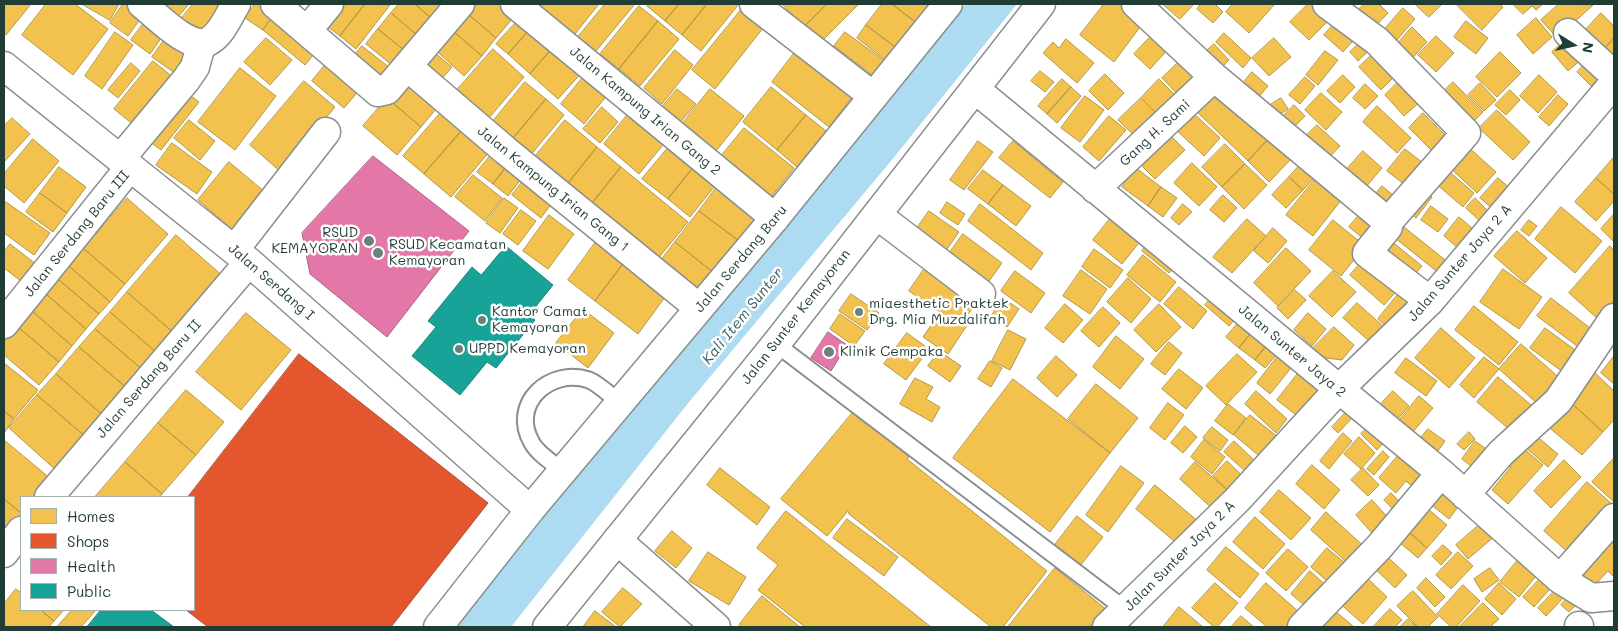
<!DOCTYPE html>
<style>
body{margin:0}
#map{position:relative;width:1618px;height:631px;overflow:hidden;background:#fff;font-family:Mali,sans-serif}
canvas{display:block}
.frame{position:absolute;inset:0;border:5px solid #1f3d34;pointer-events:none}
.legend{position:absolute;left:20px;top:496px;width:175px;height:115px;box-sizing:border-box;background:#fff;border:1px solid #a5b1ae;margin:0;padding:6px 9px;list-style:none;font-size:15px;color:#1f3d34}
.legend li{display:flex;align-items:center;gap:10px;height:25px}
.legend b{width:25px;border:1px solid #a5b1ae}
.north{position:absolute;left:1548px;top:20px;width:50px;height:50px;-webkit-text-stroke:4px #fff;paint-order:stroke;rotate:100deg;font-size:14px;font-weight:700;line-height:20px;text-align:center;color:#1f3d34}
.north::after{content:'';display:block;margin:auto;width:18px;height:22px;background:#1f3d34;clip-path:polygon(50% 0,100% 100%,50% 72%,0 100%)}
</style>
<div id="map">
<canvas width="1618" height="631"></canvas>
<div class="frame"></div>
<ul class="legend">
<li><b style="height:14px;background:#f2c14e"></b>Homes</li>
<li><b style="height:14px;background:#e4572e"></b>Shops</li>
<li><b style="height:14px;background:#e377a8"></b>Health</li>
<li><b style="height:14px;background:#17a398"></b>Public</li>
</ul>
<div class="north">N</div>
</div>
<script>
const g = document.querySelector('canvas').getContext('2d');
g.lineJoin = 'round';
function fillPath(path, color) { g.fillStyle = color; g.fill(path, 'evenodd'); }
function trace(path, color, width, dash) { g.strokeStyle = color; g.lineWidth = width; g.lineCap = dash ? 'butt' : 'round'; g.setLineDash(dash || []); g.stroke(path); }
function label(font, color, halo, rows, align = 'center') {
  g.font = font + ' Mali,sans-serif'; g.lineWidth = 5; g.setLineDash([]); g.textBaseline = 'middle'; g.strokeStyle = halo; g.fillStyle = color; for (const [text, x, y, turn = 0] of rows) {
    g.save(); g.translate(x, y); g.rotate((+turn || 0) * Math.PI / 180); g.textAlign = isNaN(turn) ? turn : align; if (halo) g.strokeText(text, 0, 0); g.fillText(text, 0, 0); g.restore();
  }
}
fillPath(new Path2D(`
 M966,4H1017L891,161L689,402L511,627H453Z`), '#addbf1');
const homes = new Path2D(`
 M4,4H31L6,35L4,33Z
 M46,4H75L108,29L73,75L22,35Z
 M82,4H119L110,20Z
 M123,4H136L146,11L128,36L110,23Z
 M161,4H189L178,17Z
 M193,4H216L227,12L205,40L180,20Z
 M255,4H270L277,8L263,30L245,18Z
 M333,4H365L340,36L320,21Z
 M365,4L390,5L356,49L340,36Z
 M399,4H415L437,23L423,40L391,13Z
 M415,4H452L437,23Z
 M463,4H510L519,11L496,38L460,7Z
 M529,4H599L571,39Z
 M605,4H635L596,51L578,37Z
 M648,4H679L665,21L647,6Z
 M679,4H707L682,35L665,21Z
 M707,4H739L701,51L682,35Z
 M784,4H827L804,27L783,5Z
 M827,4H859L820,43L804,27Z
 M882,4H892L925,29L906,55L866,25Z
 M892,4H928L938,11L925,29Z
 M1104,4H1126L1146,19L1114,62L1080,35Z
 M1163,4H1194L1180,19Z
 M1201,4H1215L1223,12L1213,23L1197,9Z
 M1233,4H1275L1249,33L1226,12Z
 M1308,4H1316L1331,18L1309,40L1290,22Z
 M1364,4H1379L1388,13L1371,31L1353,15Z
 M1415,4H1442L1429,17Z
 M1456,4H1500L1503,7L1482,30Z
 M1513,4H1543L1536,10L1532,6L1523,14Z
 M1559,4L1593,5L1557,38L1541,20Z
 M745,5L767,23L715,89L692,70Z
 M639,6L658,21L619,69L600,54Z
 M460,7L496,38L482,56L445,24Z
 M1403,8L1415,19L1390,48L1378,37Z
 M278,12L320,47L305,65L263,30Z
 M391,13L423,40L410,55L378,29Z
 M1601,13L1614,26V38L1600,54L1580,36Z
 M523,15L534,25L508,54L496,44Z
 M149,16L167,30L150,54L131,40Z
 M1341,16L1360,33L1343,52L1324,35Z
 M1536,18L1552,37L1533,54L1517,35Z
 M658,21L679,39L640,86L619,69Z
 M1466,21L1488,38L1476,54L1454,37Z
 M445,24L482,56L464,76L429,44Z
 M534,25L556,44L530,74L508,54Z
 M866,25L906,55L896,68L857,38Z
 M1412,27L1427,42L1408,63L1393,49Z
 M378,29L410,55L398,70L366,44Z
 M1158,29L1173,44L1150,69L1134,54Z
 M115,32L133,45L102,89L85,76Z
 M170,32L197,51L179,76L152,57Z
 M845,32L892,66L881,82L834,46Z
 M1224,33L1251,58L1243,68L1216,42Z
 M1368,35L1376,44L1358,61L1350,52Z
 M1436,36L1454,53L1436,72L1418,55Z
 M266,38L292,60L270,85L244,62Z
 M1274,38L1291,57L1269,76L1252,58Z
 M1567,38L1584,57L1568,71L1552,52Z
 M1614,38V68L1600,54Z
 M1066,39L1094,63L1077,83L1043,53L1053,42L1059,48Z
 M556,44L585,69L558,99L530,74Z
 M1214,44L1229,60L1217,72L1202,55Z
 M362,46L394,71L380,90L347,64Z
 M429,48L452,67L435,87L412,68Z
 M493,49L524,77L488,119L456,91Z
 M675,50L693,65L662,104L644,88Z
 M1325,51L1338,60L1318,85L1306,75Z
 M1376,51L1398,73L1381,90L1359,67Z
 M795,52L852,97L829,127L772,82Z
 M1500,52L1521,73L1497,97L1476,77Z
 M1185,56L1206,79L1184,101L1162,78Z
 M1591,58L1605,72L1591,86L1577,72Z
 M330,59L362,87L344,108L312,81Z
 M153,61L174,78L135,126L114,109Z
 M131,63L140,71L118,98L108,90Z
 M240,68L276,96L235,150L198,122Z
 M589,70L612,89L584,124L561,104Z
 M1040,71L1054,82L1045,92L1031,81Z
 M1252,72L1268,86L1252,105L1236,92Z
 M1105,74L1124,93L1108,110L1089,91Z
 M407,75L441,103L421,127L387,98Z
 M1343,75L1355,87L1340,103L1327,91Z
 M1539,75L1557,92L1538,113L1520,96Z
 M1305,77L1315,86L1300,104L1289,95Z
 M1403,77L1423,99L1404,116L1385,95Z
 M1062,79L1071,87L1047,114L1038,106Z
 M1159,79L1181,101L1163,120L1141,98Z
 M304,81L335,107L281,172L250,145Z
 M525,82L546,99L510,142L490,125Z
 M1219,82L1273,134L1248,161L1194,109Z
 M1453,82L1483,112L1468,127L1438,97Z
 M1480,83L1496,100L1484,111L1468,95Z
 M1365,84L1378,96L1365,109L1353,98Z
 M771,87L806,115L777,150L743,122Z
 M1071,87L1081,96L1057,123L1047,114Z
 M677,89L696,104L677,126L659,111Z
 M710,89L744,116L712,156L679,128Z
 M183,90L199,102L161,150L145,138Z
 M1510,90L1520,100L1506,115L1495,105Z
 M1321,93L1342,112L1326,130L1305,110Z
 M1558,95L1568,104L1549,126L1539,117Z
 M1085,96L1104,110L1080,142L1061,128Z
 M387,98L421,127L397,155L363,126Z
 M1141,98L1163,120L1141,142L1118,120Z
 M1281,98L1288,109L1271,120L1264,109Z
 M546,99L564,115L529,157L510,142Z
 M1294,105L1305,116L1286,135L1275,124Z
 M1377,106L1411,138L1397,153L1363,122Z
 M602,107L618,122L600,143L583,129Z
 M632,109L668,139L639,174L604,144Z
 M1189,109L1220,138L1204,156L1173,127Z
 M443,110L464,128L424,174L403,156Z
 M1497,110L1530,142L1513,160L1479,128Z
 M1423,113L1452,142L1438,157L1409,128Z
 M806,115L826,131L797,167L777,150Z
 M1109,116L1126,130L1099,161L1083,147Z
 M12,118L30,134L4,162V126Z
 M189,120L215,141L200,160L174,138Z
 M565,120L597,147L566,186L533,159Z
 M1317,125L1340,146L1322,165L1299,143Z
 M464,128L490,151L451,197L424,174Z
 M744,128L794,168L768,201L718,160Z
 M1273,134L1295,155L1269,182L1248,161Z
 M1170,135L1185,150L1155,179L1139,163Z
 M33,139L59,161L24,203L4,186V174Z
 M978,141L993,152L964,190L950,180Z
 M1013,141L1063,182L1050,198L999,158Z
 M172,143L212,172L197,194L156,165Z
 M1225,144L1245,164L1222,187L1202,167Z
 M1466,145L1496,172L1477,193L1448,166Z
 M597,147L621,167L590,206L566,186Z
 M496,149L511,161L493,184L477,172Z
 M667,149L692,169L668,199L642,179Z
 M1405,149L1427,166L1409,188L1387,171Z
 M1363,151L1382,168L1360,194L1340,177Z
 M1614,157V194L1596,178Z
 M511,161L526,173L508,196L493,184Z
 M229,162L265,192L233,230L198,200Z
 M1192,163L1217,187L1199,206L1174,183Z
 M1245,164L1267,185L1244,209L1222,187Z
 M1300,165L1314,178L1303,190L1289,177Z
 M59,167L86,187L67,213L40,193Z
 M621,167L688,222L656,261L590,206Z
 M1136,168L1161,187L1148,206L1122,187Z
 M1445,168L1474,193L1463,207L1434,182Z
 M692,169L714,187L690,217L668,199Z
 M983,170L1003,185L988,204L968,189Z
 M1320,173L1346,194L1313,236L1286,215Z
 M473,175L502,198L485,221L455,197Z
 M527,176L555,199L541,218L512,195Z
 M1289,177L1303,190L1286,208L1272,195Z
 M1498,178L1517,194L1499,214L1480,198Z
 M1596,178L1614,194V201L1596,221L1575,202Z
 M719,184L759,215L739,241L699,211Z
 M1003,185L1031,206L1016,226L988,204Z
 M1382,186L1400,201L1391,213L1372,199Z
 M1161,187L1177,198L1163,217L1148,206Z
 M1420,187L1432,197L1416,218L1404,209Z
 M40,193L67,213L53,232L26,212Z
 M1223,195L1237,208L1224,222L1210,210Z
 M127,198L168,234L125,284L84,249Z
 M504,198L518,208L500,233L486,223Z
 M1475,198L1492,215L1483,224L1466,208Z
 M6,202L50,233L34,255L4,233V205Z
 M947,202L965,214L958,225L940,213Z
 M980,204L1043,253L1031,270L968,221Z
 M1183,204L1192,212L1179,225L1171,218Z
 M1431,206L1448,219L1438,232L1421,220Z
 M1561,207L1602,241L1575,273L1535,239Z
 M1365,208L1385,226L1370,244L1349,227Z
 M521,210L536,221L518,245L503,234Z
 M1117,210L1146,234L1122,264L1093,240Z
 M699,211L739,241L714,273L675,242Z
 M929,211L959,232L945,252L915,231Z
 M1614,214V242L1601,229Z
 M549,215L574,234L548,269L523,251Z
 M1459,217L1479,234L1464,253L1444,236Z
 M1247,219L1266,236L1232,273L1213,257Z
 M1333,220L1365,246L1341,276L1309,250Z
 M1529,220L1537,226L1529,236L1521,230Z
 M1399,223L1449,263L1440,274L1390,234Z
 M1273,228L1287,241L1268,263L1254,251Z
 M1517,231L1547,258L1525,283L1494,256Z
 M963,234L1002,263L987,284L948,255Z
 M176,235L225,278L176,335L127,292Z
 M598,239L626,260L595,301L568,280Z
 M1152,239L1179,261L1169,273L1142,251Z
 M1390,240L1422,266L1409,281L1378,255Z
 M675,242L714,273L694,299L655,268Z
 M10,244L36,264L22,282L4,268V252Z
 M1610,246L1614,250V300L1598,319L1569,293Z
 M1286,248L1311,271L1278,306L1254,283Z
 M84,249L125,284L110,302L69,266Z
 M1094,249L1123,270L1110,288L1082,267Z
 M1143,255L1176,282L1160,302L1127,275Z
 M1366,257L1400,287L1384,305L1350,275Z
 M626,260L668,293L638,334L595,301Z
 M929,262L980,298L963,321L968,324L948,354L923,337L940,312L909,291Z
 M69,266L110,302L99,314L58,279Z
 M1503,269L1542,297L1519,329L1480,302Z
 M1081,270L1107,289L1090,314L1063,296Z
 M1015,271L1045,293L1031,313L1001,291Z
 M1333,271L1356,292L1332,317L1309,296Z
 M1128,278L1151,299L1131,323L1107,302Z
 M58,279L99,314L86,329L45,293Z
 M1179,287L1207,311L1193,329L1164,304Z
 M1404,287L1418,299L1391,330L1378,319Z
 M1295,290L1306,300L1288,319L1277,308Z
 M127,292L176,335L159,355L110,312Z
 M1217,292L1241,312L1229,326L1205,305Z
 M45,293L86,329L72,346L31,310Z
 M851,294L879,313L867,330L839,311Z
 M1003,298L1019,309L1007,327L991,317Z
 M1551,298L1598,334L1585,352L1537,316Z
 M1357,303L1383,326L1369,341L1343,318Z
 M1065,304L1083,320L1063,343L1045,328Z
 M1159,304L1181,327L1156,352L1134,330Z
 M1474,306L1518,342L1499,365L1455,330Z
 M1103,307L1120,323L1099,347L1081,331Z
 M583,309L614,333L588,368L556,343Z
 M31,310L72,346L59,362L17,326Z
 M110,312L159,355L144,371L95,329Z
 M246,313L291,350L241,410L196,372Z
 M1308,313L1326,329L1312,346L1294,330Z
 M840,314L865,331L854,346L830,329Z
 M1244,316L1256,327L1239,348L1226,337Z
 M17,326L59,362L39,385L4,355V342Z
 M1256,327L1271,340L1255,360L1239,348Z
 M1334,327L1354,345L1342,360L1326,358L1312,349Z
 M1441,328L1475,358L1449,388L1415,358Z
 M1545,328L1582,355L1567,375L1530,348Z
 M95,329L144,371L129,390L79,347Z
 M1008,330L1026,339L1010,370L992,361Z
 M907,333L929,349L906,380L884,364Z
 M1116,336L1144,359L1120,389L1093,367Z
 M1271,340L1281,349L1265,368L1255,360Z
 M1169,342L1182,353L1165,375L1151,364Z
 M1521,344L1563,381L1541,407L1499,369Z
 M79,347L129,390L105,417L56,374Z
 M939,351L961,366L950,382L928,366Z
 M1237,354L1257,372L1226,405L1206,386Z
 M1056,356L1077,375L1057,397L1037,378Z
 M1614,356V384L1601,373Z
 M1277,357L1291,368L1270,394L1257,383Z
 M1484,357L1499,369L1474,398L1460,385Z
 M1406,358L1437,381L1426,396L1395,373Z
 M990,361L1002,368L991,387L978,379Z
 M4,363L38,390L14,419L4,411Z
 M1179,369L1203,388L1186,409L1162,389Z
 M1593,371L1614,391V420L1603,432L1567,399Z
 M1299,372L1327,394L1305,422L1277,400Z
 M56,374L105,417L87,438L37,395Z
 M1498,377L1537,410L1516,435L1477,402Z
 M915,378L933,387L926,399L940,407L932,422L900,404Z
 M1013,379L1110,453L1050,532L953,458Z
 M1096,384L1138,418L1110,453L1068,419Z
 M186,390L224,422L196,455L158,423Z
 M1256,391L1287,419L1276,433L1245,404Z
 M1393,391L1409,406L1396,421L1380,405Z
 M37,395L87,438L58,472L9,428Z
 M1419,396L1433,408L1412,433L1399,421Z
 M1567,399L1603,432L1582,455L1546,425Z
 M1168,403L1184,415L1165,440L1150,428Z
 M1228,404L1246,418L1233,435L1215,421Z
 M1349,409L1355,415L1338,433L1332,427Z
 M4,411L14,419L4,433Z
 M854,411L909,457L907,459L1047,571L1003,627H991L849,514L848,511L827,536L781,499Z
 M1250,415L1279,438L1263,459L1234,435Z
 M158,423L196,455L162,494L125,462Z
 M1185,426L1197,437L1183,453L1171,443Z
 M1212,427L1228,440L1220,451L1203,438Z
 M1367,428L1383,443L1377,450L1361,434Z
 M1428,429L1445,441L1438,451L1420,439Z
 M1528,429L1558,454L1548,467L1518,441Z
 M1469,432L1475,439L1464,450L1457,444Z
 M1343,433L1352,441L1329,469L1320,461Z
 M1359,437L1375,453L1361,469L1344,454Z
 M4,440L51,479L36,497H21V513L4,499Z
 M1204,440L1225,457L1212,474L1191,457Z
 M1234,441L1255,461L1246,472L1224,452Z
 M1475,441L1489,451L1476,470L1462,459Z
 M1516,442L1543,465L1508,504L1492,490L1511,467L1501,458Z
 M1383,451L1389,457L1374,475L1367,469Z
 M1401,452L1428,476L1416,490L1406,481L1396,493L1379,478Z
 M1614,458V502L1592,482Z
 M1564,460L1581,477L1551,508L1534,491Z
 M1227,461L1249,482L1235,497L1213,476Z
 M125,462L162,494L160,497H95Z
 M1195,462L1232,494L1216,512L1180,479Z
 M1312,465L1340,490L1324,509L1296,484Z
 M1121,466L1144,483L1108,532L1086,515Z
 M720,468L770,507L757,525L707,485Z
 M1363,468L1379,485L1368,496L1351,480Z
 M1587,482L1612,504L1570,554L1544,531Z
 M1155,485L1199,522L1180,546L1136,509Z
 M1444,485L1463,500L1449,519L1429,503Z
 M1279,490L1311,518L1291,540L1260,512Z
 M1391,493L1405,507L1398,514L1384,500Z
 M4,499L21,513L4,537Z
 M1372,500L1394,524L1377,539L1356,515Z
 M1428,509L1447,525L1427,548L1408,531Z
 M786,511L931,627H805L758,590L778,565L757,548Z
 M1326,512L1368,550L1352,567L1311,530Z
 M1077,516L1103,537L1080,566L1054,546Z
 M1255,517L1285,544L1263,569L1233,542Z
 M847,519L898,557L884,576L833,538Z
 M1479,525L1484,531L1489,526L1496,535L1468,559L1456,545Z
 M672,531L692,548L676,568L655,551Z
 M1408,531L1427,548L1418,558L1399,542Z
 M1612,541L1614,543V577L1608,571L1594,586L1581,574Z
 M1443,545L1452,553L1441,565L1432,556Z
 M1226,547L1259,574L1240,598L1207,570Z
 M1327,548L1351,568L1334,587L1311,567Z
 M1288,549L1308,567L1286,591L1266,573Z
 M1381,551L1407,575L1395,588L1369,563Z
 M708,552L746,577L729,605L689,581Z
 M1458,552L1473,566L1451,589L1436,575Z
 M1517,561L1536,576L1519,597L1500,582Z
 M1055,568L1112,614L1087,627H1008Z
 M1490,568L1499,580L1482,592L1474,579Z
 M1310,571L1329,588L1310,610L1291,594Z
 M1546,572L1556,582L1534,607L1523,597Z
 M1362,573L1387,597L1363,624L1337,601Z
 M1426,578L1445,597L1435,607L1417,588Z
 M1215,583L1238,603L1217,627H1214L1192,608Z
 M1266,583L1300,613L1288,627H1267L1245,608Z
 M1499,583L1516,599L1502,615L1485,599Z
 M1562,583L1570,591L1546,616L1538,608Z
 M1463,585L1480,601L1456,627H1451L1437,614Z
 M623,588L642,604L620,627L602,612Z
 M16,589L21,593V610H41L54,621L49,627H8L4,624V604Z
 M1413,591L1438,617L1428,627H1418L1397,606Z
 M1572,593L1580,601L1569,612L1561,605Z
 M762,596L800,627H741L739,625Z
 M1483,603L1499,619L1490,627H1459Z
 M1329,606L1353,626L1352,627H1311Z
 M1179,607L1203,627H1163Z
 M1390,609L1402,620L1395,627H1373Z
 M41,610H64L54,621Z
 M72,610H96L81,627H57Z
 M595,611L616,627H583Z
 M1241,616L1254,627H1231Z
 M1408,619L1417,627H1400Z`);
fillPath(homes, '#f2c14e');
trace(homes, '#b39946', 1);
const shops = new Path2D(`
 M299,354L488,503L391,627H208L186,610H194V497H188Z`);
fillPath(shops, '#e4572e');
trace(shops, '#a94f30', 1);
const health = new Path2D(`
 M373,156L469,231L387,337L310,274L302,233Z
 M828,332L847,345L831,371L811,358Z`);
fillPath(health, '#e377a8');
trace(health, '#a86685', 1);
const public = new Path2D(`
 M506,246L553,285L529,315L535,320L496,368L487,362L460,395L412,356L436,327L428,321L472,267L481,275Z
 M101,610H151L174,627H87Z`);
fillPath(public, '#17a398');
trace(public, '#19847a', 1);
const lane = new Path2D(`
 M776,344L1126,610
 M563,471C553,463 538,454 532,443C509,404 550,367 589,380C599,384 611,396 620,403`);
const street = new Path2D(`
 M142,4C156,15 191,52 209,41C222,34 229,15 236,4
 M275,4L378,92L387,90L460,4
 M515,4L775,218
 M754,4L873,96
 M1136,4L1214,77L1388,222V227L1367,253L1430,301
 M1327,4L1377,41L1466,133L1388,222
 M307,31L329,4
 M1568,33L1614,75
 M4,66L249,262L530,510
 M408,67L505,150L699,308
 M975,89L1441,473L1560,579L1591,598L1614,596
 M121,158L186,80L195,67L201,45
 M1095,189L1214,77
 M877,215L981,294
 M235,249L326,132
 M4,324L130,167
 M1465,495L1501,453L1558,401L1614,318
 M49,497L249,262
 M617,540L716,627
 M4,553L21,531
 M1560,579L1614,518
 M1579,626V627
 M1107,627L1237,500L1338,390L1430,301L1614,83
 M1302,627L1380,546L1441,473`);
const secondary = new Path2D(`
 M438,627L530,510L775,218L948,4
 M547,627L779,340L1041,4`);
trace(lane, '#898f8d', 19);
trace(street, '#898f8d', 31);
trace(secondary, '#898f8d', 31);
trace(lane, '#fff', 15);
trace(street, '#fff', 28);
trace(secondary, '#fff', 28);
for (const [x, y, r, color] of [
 [369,241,6,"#6d817b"],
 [378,253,6,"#6d817b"],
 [859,312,5,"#6d817b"],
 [482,320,5,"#6d817b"],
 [459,349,5,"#6d817b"],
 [829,352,6,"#6d817b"]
]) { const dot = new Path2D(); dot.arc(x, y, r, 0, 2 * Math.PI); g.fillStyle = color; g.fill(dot); trace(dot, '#fff', 2); }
label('14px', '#1f3d34', '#fff', [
 ["Jalan Kampung Irian Gang 2",645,111,40],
 ["Gang H. Sami",1155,133,-43],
 ["Jalan Kampung Irian Gang 1",553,189,39],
 ["Jalan Serdang Baru III",77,234,-51],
 ["Jalan Serdang Baru",741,259,-50],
 ["Jalan Sunter Jaya 2 A",1460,263,-49],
 ["Jalan Serdang I",271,282,41],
 ["Jalan Sunter Kemayoran",796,317,-52],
 ["Jalan Sunter Jaya 2",1292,351,40],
 ["Jalan Serdang Baru II",149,379,-49],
 ["Jalan Sunter Jaya 2 A",1180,556,-45]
]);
label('14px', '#1f3d34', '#fff', [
 ["RSUD",358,233,"right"],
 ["KEMAYORAN",358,249,"right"],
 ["RSUD Kecamatan",389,245],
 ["Kemayoran",389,261],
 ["miaesthetic Praktek",869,304],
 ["Drg. Mia Muzdalifah",869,320],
 ["Kantor Camat",492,312],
 ["Kemayoran",492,328],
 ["UPPD Kemayoran",469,349],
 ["Klinik Cempaka",840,352]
], 'left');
label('italic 15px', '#3a6162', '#fff', [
 ["Kali Item Sunter",743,316,-51]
]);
</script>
